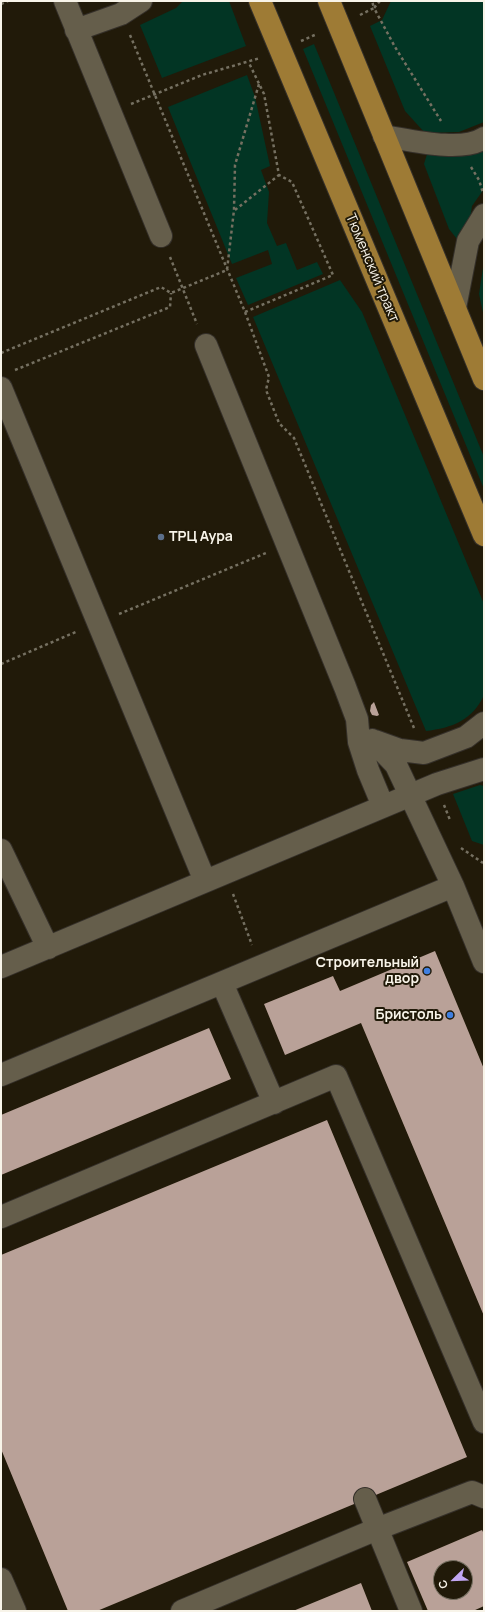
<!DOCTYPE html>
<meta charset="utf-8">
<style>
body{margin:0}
#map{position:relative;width:485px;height:1612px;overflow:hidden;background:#211a09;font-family:Manrope,sans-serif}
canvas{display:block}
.frame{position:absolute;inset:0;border:2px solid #f8f4e9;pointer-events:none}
.north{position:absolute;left:433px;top:1560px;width:40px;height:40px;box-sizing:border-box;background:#211a09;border:1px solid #777163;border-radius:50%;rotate:247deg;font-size:11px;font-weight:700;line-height:16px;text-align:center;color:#f8f4e9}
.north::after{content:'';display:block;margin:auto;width:14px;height:18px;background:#c2a7f2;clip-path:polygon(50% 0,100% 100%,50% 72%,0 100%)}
</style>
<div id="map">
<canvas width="485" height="1612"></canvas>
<div class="frame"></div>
<div class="north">С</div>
</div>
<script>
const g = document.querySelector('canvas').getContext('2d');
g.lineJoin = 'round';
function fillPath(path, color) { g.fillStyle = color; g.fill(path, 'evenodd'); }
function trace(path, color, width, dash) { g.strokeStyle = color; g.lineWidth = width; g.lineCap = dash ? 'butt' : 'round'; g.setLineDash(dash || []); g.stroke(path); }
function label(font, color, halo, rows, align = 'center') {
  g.font = font + ' Manrope,sans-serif'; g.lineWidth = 4; g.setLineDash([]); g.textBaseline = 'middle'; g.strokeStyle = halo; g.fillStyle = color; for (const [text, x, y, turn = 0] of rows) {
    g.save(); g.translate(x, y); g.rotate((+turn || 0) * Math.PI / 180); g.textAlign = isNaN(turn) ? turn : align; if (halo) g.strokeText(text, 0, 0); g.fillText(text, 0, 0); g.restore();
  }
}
fillPath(new Path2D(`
 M183,1H229L246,46L162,78L140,25L176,8Z
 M391,1H484V122L459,132L425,133L405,111L370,26L382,20Z
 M314,44L484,457V489L303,49Z
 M247,75L255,97L270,166L261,170L269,192L267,223L277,246L286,243L297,270L317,262L323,274L248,305L236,278L272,264L268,250L232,264L168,107Z
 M428,151L450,156L484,151V189L472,206L468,233L457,239L449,229L424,164Z
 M484,261V317L479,294Z
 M340,280L362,312L484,604V695C473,720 452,728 426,731L253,317Z
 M480,785L484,786V845L472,841L453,794Z`), '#023524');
fillPath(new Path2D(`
 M374,702L379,715L377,716L372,715L370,711L371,705Z
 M435,951L484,1069V1316L361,1023L285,1055L264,1004L333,976L340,991Z
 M209,1028L231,1079L1,1175V1115Z
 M327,1120L467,1457L97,1611H68L1,1449V1255Z
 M482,1530L484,1534V1606L473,1611H428L407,1562ZM441,1568H465V1592H441Z
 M361,1583L372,1611H293Z`), '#b9a198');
const minor = new Path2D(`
 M65,1L161,236
 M76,30L121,14L141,1
 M384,136C410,140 462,153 484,138
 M455,308L468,241L484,215
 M206,345L345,687L357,719L359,742L368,770L383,806
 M1,388L205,881
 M372,740L396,765L453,886L484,962
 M375,741L400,750L424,753L466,737L484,723
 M1,850L48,948
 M1,967L437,784L484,769
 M222,983L274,1103
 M1,1075L453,886
 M1,1217L336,1076L484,1422
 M365,1499L411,1611
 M1,1579L15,1611
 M182,1611L377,1529L472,1492L484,1497`);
const major = new Path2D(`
 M260,1L484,535
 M329,1L484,379`);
trace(minor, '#35302a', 24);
trace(major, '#35302a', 24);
trace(new Path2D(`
 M380,1L374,8L395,47L441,121
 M1,4L8,1
 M360,15L374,8L372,1
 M130,35L245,312L269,377L266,390L279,423L294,438L414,728
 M301,41L317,34
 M131,104L202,75L260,58
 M471,167L479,180L483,193
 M235,210L279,175
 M170,257L197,324
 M245,312L333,275L292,182L279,175L264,94L249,63
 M1,353L161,287L171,293L227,270L234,210L235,165L259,84
 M15,370L170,307L171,293
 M119,614L266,553
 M1,664L78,631
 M444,805L450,820
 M461,848L483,863L484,866
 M233,894L252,945`), '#757061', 2.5, [3, 3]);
trace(minor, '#655e4b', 22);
trace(major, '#9e7b35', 22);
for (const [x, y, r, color] of [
 [161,537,4,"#5c6f8a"],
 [427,971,4,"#3f7fe0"],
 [450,1015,4,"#3f7fe0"]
]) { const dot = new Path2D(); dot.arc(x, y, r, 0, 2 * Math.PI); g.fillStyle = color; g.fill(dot); trace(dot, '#211a09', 1.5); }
label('14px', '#f8f4e9', '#211a09', [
 ["Тюменский тракт",372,268,67]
]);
label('bold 14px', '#f8f4e9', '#211a09', [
 ["ТРЦ Аура",169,537,"left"],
 ["Строительный",419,963],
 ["двор",419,979],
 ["Бристоль",442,1015]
], 'right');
</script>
